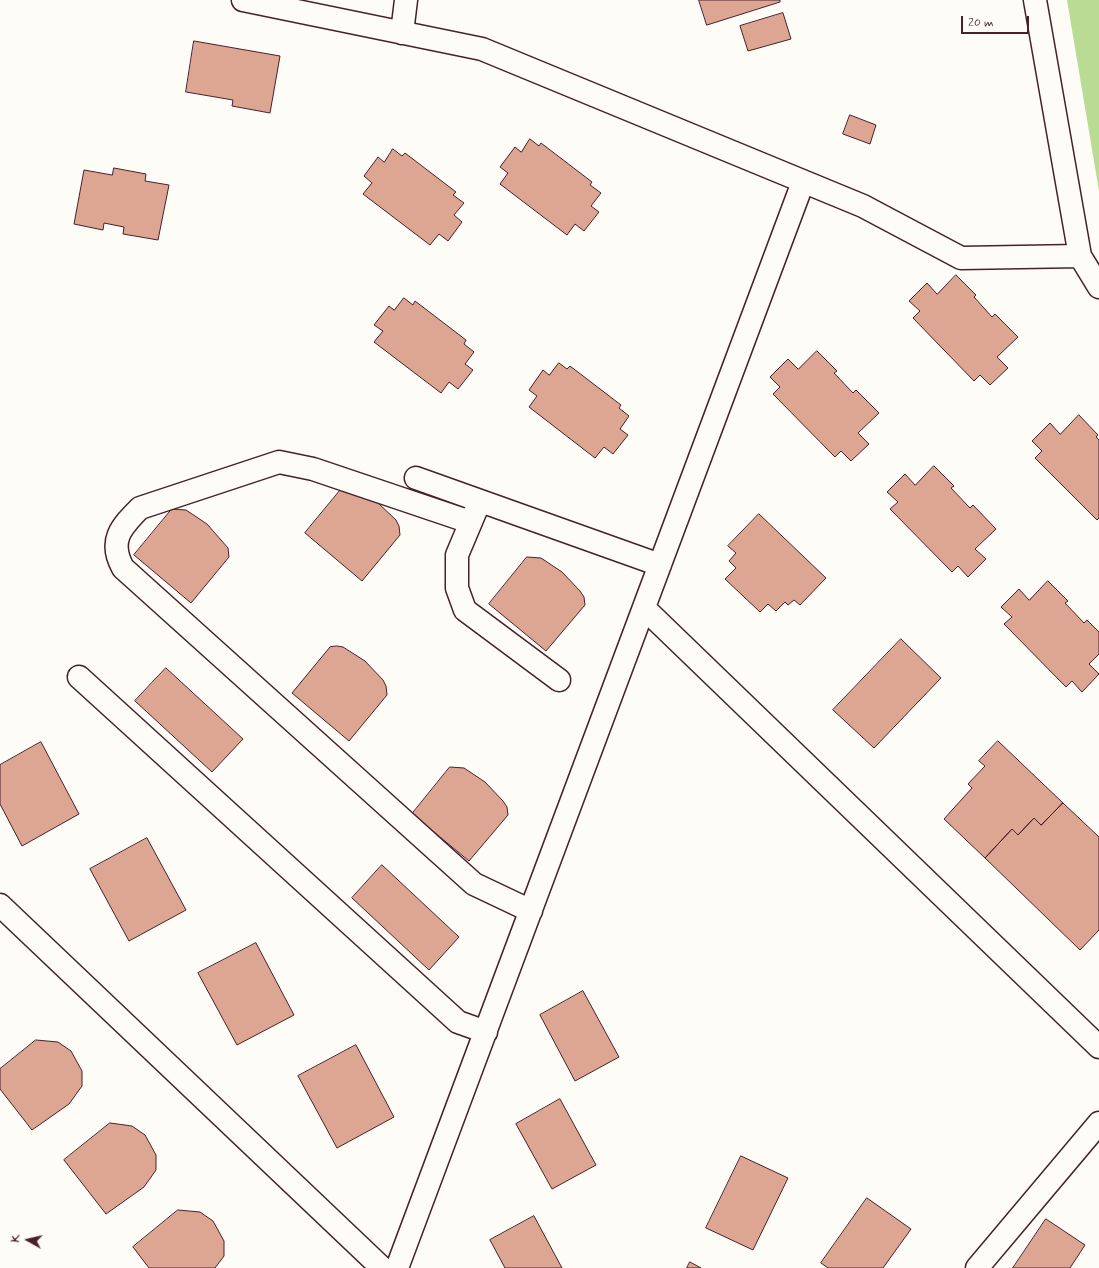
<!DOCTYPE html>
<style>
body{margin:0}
#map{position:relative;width:1099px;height:1268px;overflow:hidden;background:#fdfcf7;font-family:Mynerve,sans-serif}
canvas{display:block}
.north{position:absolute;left:8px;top:1220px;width:40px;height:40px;-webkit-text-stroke:3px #fdfcf7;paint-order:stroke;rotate:278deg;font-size:11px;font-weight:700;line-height:16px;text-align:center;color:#4a1f2b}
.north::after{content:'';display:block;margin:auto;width:14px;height:18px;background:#4a1f2b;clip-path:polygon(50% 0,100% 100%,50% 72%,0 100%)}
.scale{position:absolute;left:961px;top:16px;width:68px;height:18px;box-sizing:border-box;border:2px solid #4a1f2b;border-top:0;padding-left:5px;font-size:12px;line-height:14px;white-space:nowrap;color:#4a1f2b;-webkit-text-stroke:3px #fdfcf7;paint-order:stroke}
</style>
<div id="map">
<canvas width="1099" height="1268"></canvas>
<div class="north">K</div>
<div class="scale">20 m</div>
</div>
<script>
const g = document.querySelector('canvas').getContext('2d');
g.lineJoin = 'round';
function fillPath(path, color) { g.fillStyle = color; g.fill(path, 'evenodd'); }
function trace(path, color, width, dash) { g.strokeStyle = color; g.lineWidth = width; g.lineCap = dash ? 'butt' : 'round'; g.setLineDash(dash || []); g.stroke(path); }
fillPath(new Path2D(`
 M1067,0H1099V191Z`), '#b9db94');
const building = new Path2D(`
 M699,0H780V2L707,25Z
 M783,13L791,39L748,51L740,26Z
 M194,41L280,56L270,113L232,106L233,100L186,92Z
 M850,115L876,125L870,144L843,134Z
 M530,139L539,146L541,143L592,182L590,185L601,193L591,206L599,212L584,231L575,224L567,235L500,184L508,173L500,167L515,147L521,152Z
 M393,149L402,156L405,153L456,192L453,195L464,203L454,215L462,222L448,241L439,234L430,245L363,194L372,183L364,176L378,157L384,162Z
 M114,168L146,174L145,181L169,185L158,240L123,234L124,227L104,223L103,230L74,224L84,170L112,175Z
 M956,275L976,295L974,297L992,317L995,314L1018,337L997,357L1008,368L990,385L980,375L974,381L913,318L920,311L909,301L927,283L937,294Z
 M404,298L413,305L415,301L466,340L464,344L474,352L465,364L473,370L458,389L449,382L441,393L374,342L383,331L374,325L389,306L394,310Z
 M817,351L837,371L834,373L853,393L856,390L879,413L858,433L869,444L851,461L841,451L835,457L773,394L780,387L770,377L788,359L798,369Z
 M559,363L567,369L570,366L621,405L619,408L629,416L620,429L628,435L613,454L604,447L595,458L529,407L537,396L529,390L543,370L549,375Z
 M1079,415L1098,435L1096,437L1099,440V518L1097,520L1035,458L1042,451L1032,441L1050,423L1060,434Z
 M934,466L954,486L951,488L970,508L973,505L996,529L975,549L986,559L968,577L958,566L952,572L890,509L898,502L887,492L905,474L915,485Z
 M343,487L377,502L396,520L399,526L400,535L362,581L305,533Z
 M172,509L186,510L207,524L228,548L229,557L191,603L134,555Z
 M759,514L826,578L800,605L794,600L788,605L785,602L776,611L768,604L760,612L725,579L736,568L729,561L736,553L728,546Z
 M527,557L541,558L562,572L580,591L584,597L585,605L546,651L489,604Z
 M1048,581L1068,601L1065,603L1084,623L1087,620L1099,632V654L1089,664L1099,674L1082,692L1072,681L1066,687L1004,624L1012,617L1001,607L1019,589L1029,600Z
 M901,639L941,678L874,748L833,710Z
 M337,646L343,647L365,661L383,680L386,686L387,695L349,741L292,693L330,647Z
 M166,668L243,739L212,772L135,701Z
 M998,741L1063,803L1041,825L1034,818L1018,835L1012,829L985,858L944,819L972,788L968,784L985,766L979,761Z
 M41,742L79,814L22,846L0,804V765Z
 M450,767L464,768L485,782L503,801L507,807L508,815L469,861L412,814Z
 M1063,803L1099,837V930L1080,950L985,858L1012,829L1018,835L1034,818L1041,825Z
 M147,838L186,910L129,941L90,869Z
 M382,865L459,937L429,970L352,898Z
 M256,943L294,1015L237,1045L198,973Z
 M583,991L619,1057L575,1081L540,1015Z
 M36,1040L58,1042L71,1051L82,1071V1086L69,1104L32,1130L0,1089V1069Z
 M356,1045L394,1117L337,1148L298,1076Z
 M560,1099L596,1165L552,1189L516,1124Z
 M110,1123L132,1126L145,1135L156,1155V1170L144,1187L106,1214L64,1160Z
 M741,1156L788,1178L753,1250L706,1228Z
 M867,1198L911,1229L883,1268H828L821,1263Z
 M178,1210L200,1212L213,1221L224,1241V1256L215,1268H149L133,1247Z
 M534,1216L562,1268H505L490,1240Z
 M1046,1219L1085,1245L1070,1268H1013Z
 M690,1262L701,1268H687Z`);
fillPath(building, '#dca692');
trace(building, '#4a1f2b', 1);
const minor = new Path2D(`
 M243,0L482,49L863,206L961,258L1080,256
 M1035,0L1080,256L1099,287
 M402,33L406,0
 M416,478L660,565
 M476,510L457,555V588L465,610L559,680
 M470,522L313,469L279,462L140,508C121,527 108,541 123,568L474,884L531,911
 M644,608L1099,1047
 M79,677L458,1022L486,1032
 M0,905L382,1268
 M397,1268L803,182
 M977,1268L1099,1123`);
trace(minor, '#4a1f2b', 25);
trace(minor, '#fdfcf7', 22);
</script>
